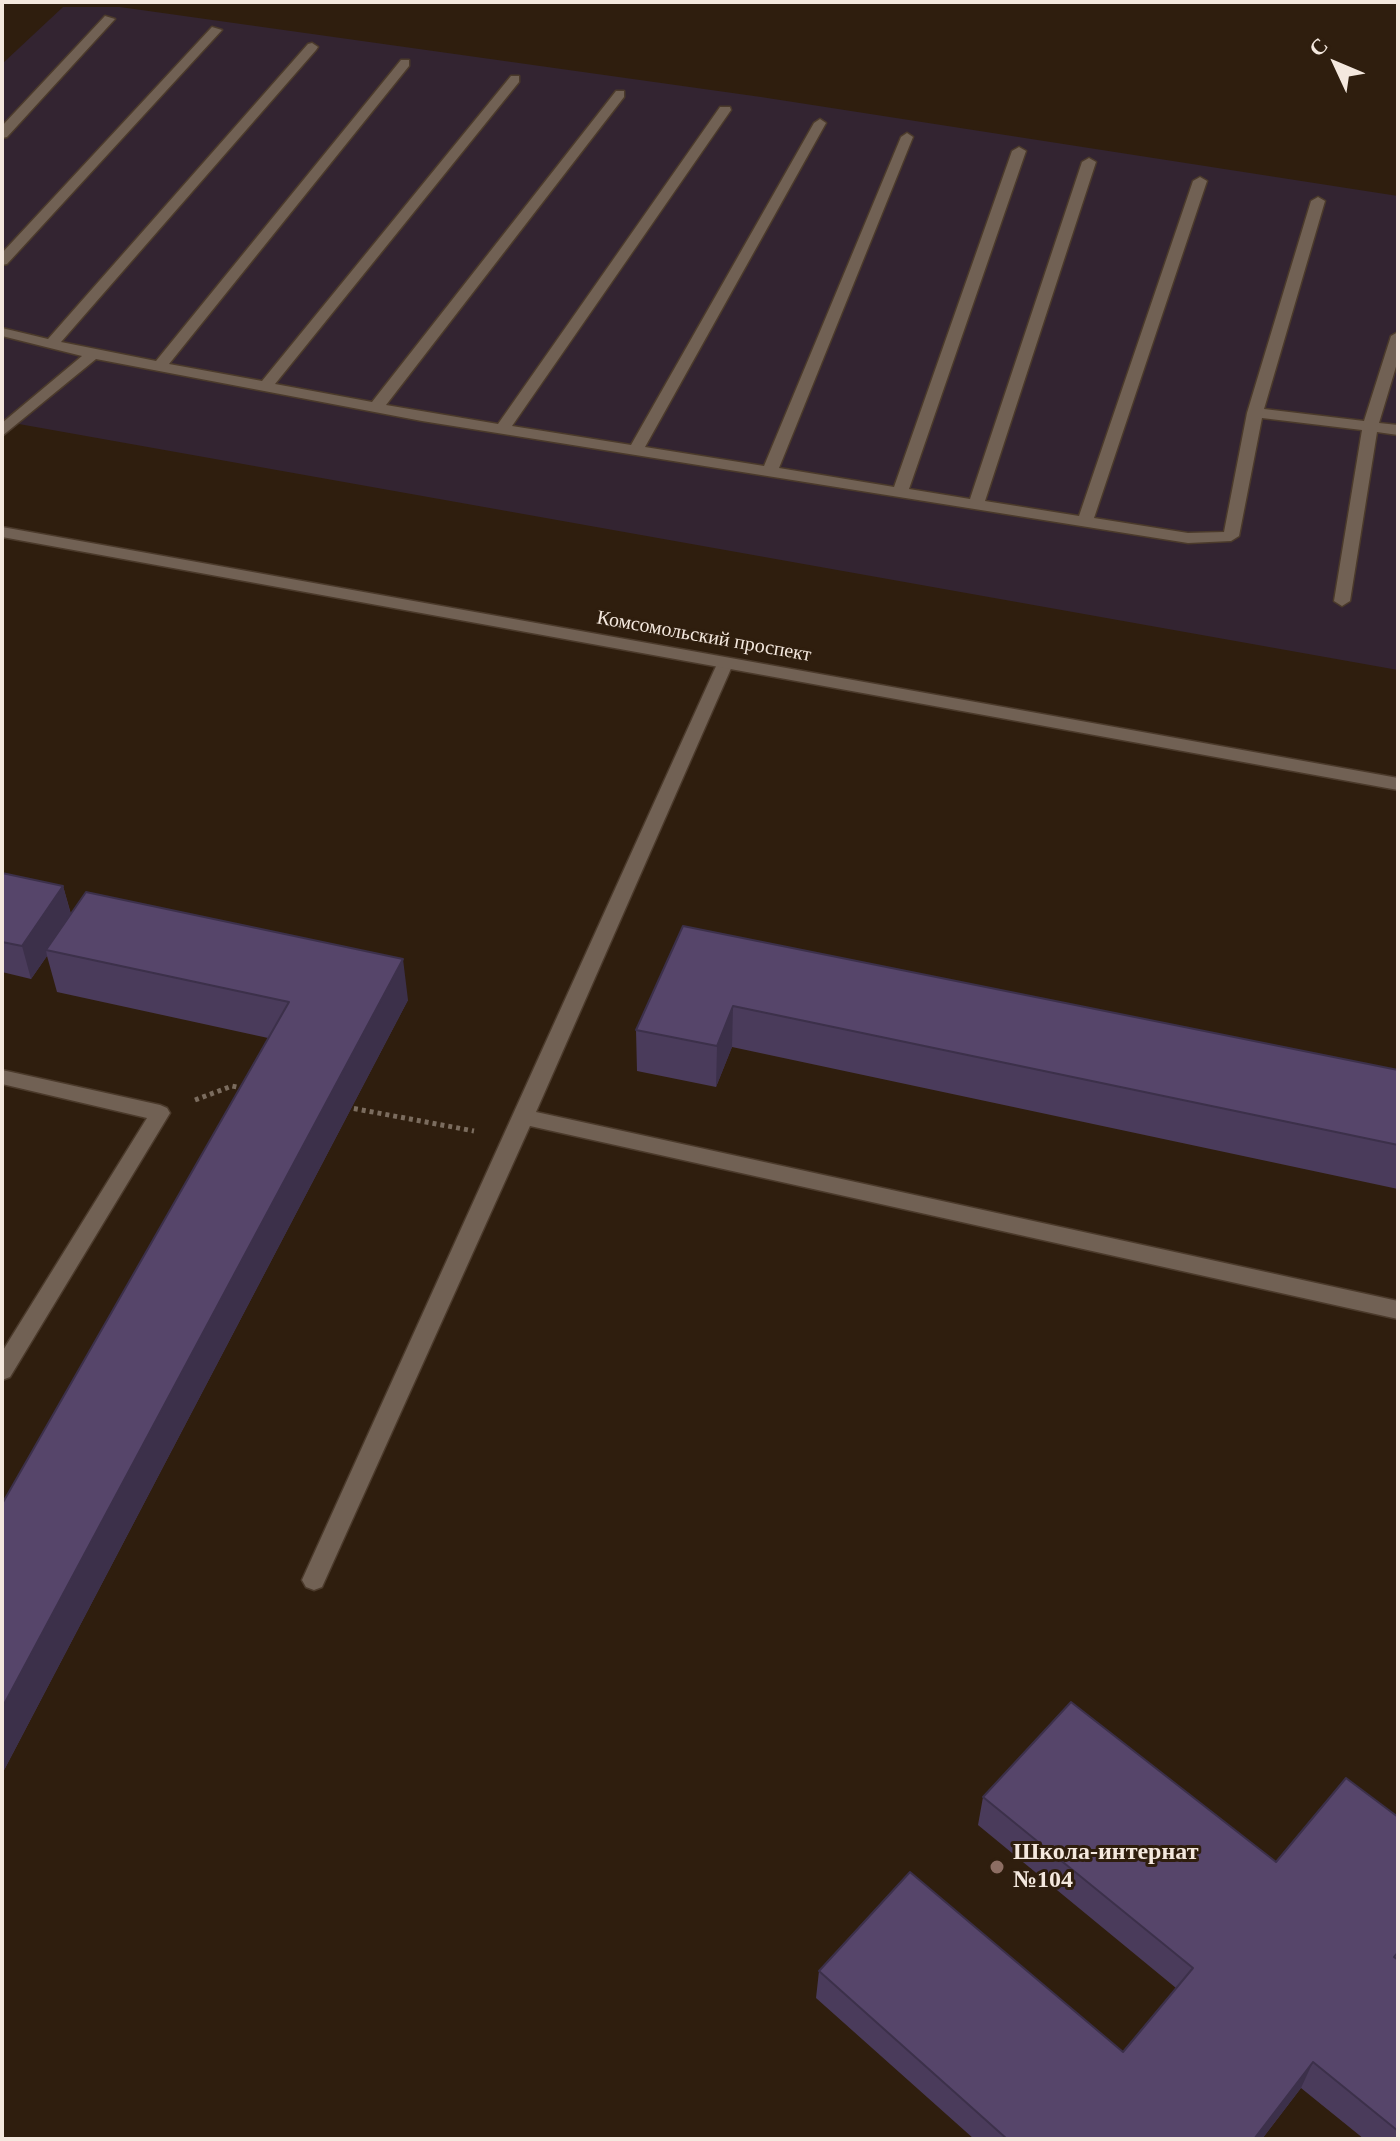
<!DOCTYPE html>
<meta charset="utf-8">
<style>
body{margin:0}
#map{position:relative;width:1400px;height:2141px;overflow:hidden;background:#2f1e0e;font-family:Georgia,serif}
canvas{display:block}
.frame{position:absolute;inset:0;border:4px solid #f4e8de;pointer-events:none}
.north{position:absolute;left:1296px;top:24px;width:80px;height:80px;-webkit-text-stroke:6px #2f1e0e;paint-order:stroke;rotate:314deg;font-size:22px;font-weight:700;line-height:32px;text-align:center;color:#f4e8de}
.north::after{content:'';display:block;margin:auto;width:28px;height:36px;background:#f4e8de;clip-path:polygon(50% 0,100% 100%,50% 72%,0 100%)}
</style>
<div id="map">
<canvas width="1400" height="2141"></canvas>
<div class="frame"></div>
<div class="north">С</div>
</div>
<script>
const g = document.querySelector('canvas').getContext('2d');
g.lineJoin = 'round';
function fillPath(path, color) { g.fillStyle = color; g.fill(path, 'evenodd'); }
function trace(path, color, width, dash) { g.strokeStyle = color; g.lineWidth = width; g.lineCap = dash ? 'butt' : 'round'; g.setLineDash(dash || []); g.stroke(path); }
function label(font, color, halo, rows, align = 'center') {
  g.font = font + ' Georgia,serif'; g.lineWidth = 6; g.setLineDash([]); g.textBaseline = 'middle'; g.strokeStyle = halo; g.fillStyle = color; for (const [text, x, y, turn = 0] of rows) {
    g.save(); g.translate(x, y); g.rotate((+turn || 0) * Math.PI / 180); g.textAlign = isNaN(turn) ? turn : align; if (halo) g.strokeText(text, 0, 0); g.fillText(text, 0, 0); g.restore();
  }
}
fillPath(new Path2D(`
 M63,7H120L761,97L1398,196V670L2,421V64Z`), '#332431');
const service = new Path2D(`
 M105,16L115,19L7,137L2,138V126Z
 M212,27L222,30L7,264L2,265V253Z
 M312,43L318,47L316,50L61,342L156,361L401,60H409V66L169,364L262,381L511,76H519V82L275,384L372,402L616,91H624V97L386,405L498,424L720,107H730L731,110L512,426L631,445L814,123L820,119L826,123L645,447L764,466L901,137L907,133L913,137L779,468L894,487L1012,151L1019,147L1026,151L909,489L970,499L1082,162L1089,158L1096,162L985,501L1079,516L1193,181L1200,177L1207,181L1094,518L1188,533L1224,532L1247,413L1311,201L1318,197L1325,201L1264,409L1364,421L1391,336L1398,332V360L1379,423L1398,425V435L1377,432L1350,601L1342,606L1334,601L1362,430L1262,418L1239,536L1231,541L1188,543L422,421L96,359L2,436V423L82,356L2,336V328L48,339L308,44Z
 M725,659L733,664L536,1112L1398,1301V1319L530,1126L322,1587L314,1590L306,1587L302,1580L717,664Z
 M2,1070L160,1105L167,1108L170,1113L10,1377L2,1380V1352L147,1118L2,1084Z`);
const tertiary = new Path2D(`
 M2,527L1398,778V790L2,537Z`);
trace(service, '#4b3a2b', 3);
trace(tertiary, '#4b3a2b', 3);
trace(new Path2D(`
 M195,1100L232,1086L246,1089
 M346,1107L474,1131`), '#7b6c5e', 5, [4, 4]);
fillPath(service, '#716154');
fillPath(tertiary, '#716154');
fillPath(new Path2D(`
 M2,873L63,886L71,914L408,1000L2,1774V1504L268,1038L57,992L47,956L31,979L2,972Z
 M683,926L1398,1070V1189L732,1047L716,1087L637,1071L636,1030Z
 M983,1797L1276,1862L1398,1817V2139H1364L1301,2088L1262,2139H974L816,1998L819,1971L1123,2052L1176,1988L978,1825Z`), '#4a3b5b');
fillPath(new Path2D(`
 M63,886L72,919L46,950L47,956L31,979L22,946Z
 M403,959L408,1000L2,1774V1708Z
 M733,1006L732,1047L716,1087L717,1046Z
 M1313,2062L1301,2088L1262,2139H1254Z`), '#3c304a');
const building = new Path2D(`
 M2,873L63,886L22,946L2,942Z
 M86,892L403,959L2,1708V1504L289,1002L46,950Z
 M683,926L1398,1070V1145L733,1006L717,1046L636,1030Z
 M1071,1702L1276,1862L1346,1778L1398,1817V1952L1394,1957L1398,1960V2131L1313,2062L1254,2139H1007L819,1971L910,1872L1123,2052L1193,1968L983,1797Z`);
fillPath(building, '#56456a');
trace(building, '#3c304a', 2);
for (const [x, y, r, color] of [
 [997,1867,8,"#8d6e63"]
]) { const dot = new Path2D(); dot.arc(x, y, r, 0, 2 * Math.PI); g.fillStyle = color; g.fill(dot); trace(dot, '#2f1e0e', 3); }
label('20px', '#f4e8de', '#2f1e0e', [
 ["Комсомольский проспект",704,637,10]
]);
label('bold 24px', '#f4e8de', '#2f1e0e', [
 ["Школа-интернат",1013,1853],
 ["№104",1013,1881]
], 'left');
</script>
